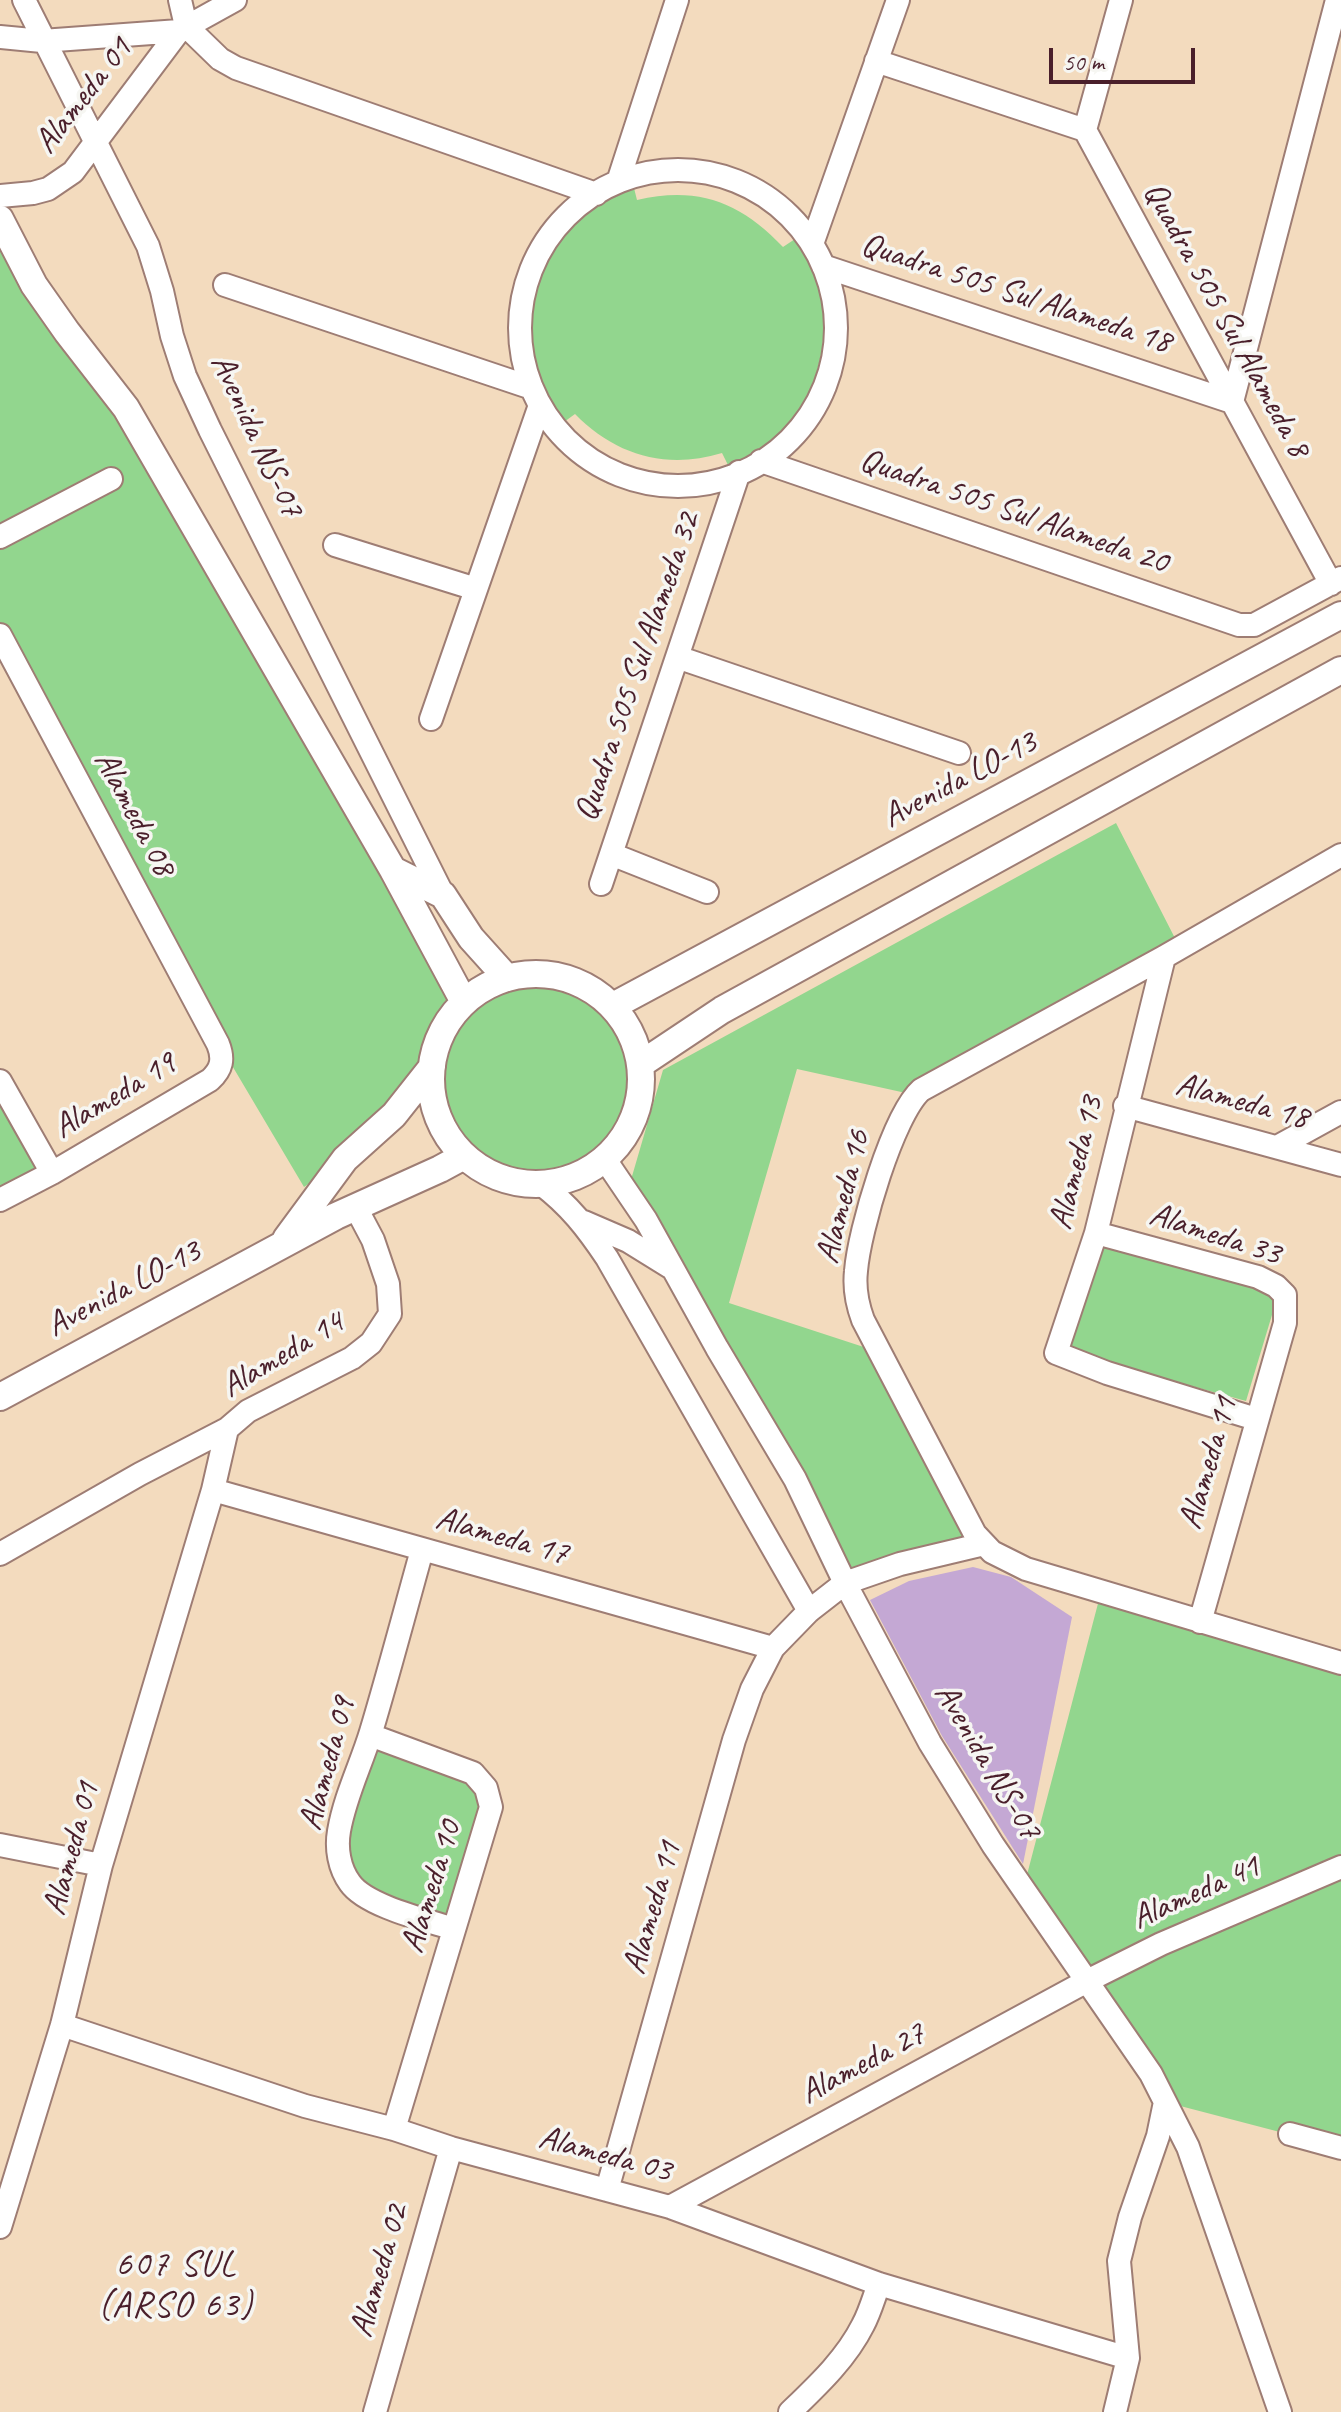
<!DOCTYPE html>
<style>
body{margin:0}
#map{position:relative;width:1341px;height:2412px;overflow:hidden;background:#f3dbbe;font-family:Caveat,sans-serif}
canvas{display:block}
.scale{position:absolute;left:1049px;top:48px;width:146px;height:36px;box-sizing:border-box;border:4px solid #4a1f2b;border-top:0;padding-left:10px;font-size:24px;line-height:28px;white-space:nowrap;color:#4a1f2b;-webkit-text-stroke:6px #f6f6f2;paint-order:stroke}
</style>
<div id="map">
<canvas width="1341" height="2412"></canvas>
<div class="scale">50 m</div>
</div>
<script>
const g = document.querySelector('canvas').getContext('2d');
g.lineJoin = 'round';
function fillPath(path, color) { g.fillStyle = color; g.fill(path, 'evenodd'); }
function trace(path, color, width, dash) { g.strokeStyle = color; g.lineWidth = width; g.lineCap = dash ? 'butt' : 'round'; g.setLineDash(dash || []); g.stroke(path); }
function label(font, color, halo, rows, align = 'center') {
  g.font = font + ' Caveat,sans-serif'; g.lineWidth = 7; g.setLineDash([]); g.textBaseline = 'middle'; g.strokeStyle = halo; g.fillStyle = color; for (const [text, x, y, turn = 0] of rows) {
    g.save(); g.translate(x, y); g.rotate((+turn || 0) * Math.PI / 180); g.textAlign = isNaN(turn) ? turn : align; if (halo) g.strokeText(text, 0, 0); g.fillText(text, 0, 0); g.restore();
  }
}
fillPath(new Path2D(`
 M634,188L637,200C698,186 740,202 783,247L795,239C844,300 828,398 767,446C755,454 741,460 728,465L722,453C666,470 615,455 575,414L564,422C549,402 538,381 533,356C520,286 562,206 634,188Z
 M0,214L465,1002C504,973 539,967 584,986C610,996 625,1020 634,1045C670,1145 547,1225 467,1157C459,1151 455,1140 449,1132C445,1126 439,1118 436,1111C432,1099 433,1082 432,1069L345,1159L304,1187L208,1025L0,640Z
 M1116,823L1180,948L915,1095L797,1069L729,1303L879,1352L984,1544L845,1583L628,1190L663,1070Z
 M0,1080L52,1173L0,1200Z
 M1098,1242L1278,1295L1246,1401L1057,1349Z
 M1101,1592L1341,1663V2148L1165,2102L1023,1890Z
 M370,1735L473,1773L490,1797L454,1929L346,1876L348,1793Z`), '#92d68e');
fillPath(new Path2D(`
 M973,1567L1011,1577L1072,1617L1023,1864L942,1736L870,1600L909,1581Z`), '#c4a8d4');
const minor = new Path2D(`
 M24,0L148,246L162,291L172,336L185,376L210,430L443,895
 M180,0L186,26L220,59L236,68L596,194
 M0,37L42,41L179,31L235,0
 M876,61L1085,130
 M1085,130L1331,584
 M1085,130L1121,0
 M520 328a158 158 0 1 1 316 0a158 158 0 1 1-316 0Z
 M618,182L677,0
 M0,196L33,193L48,189L73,172L179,31
 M812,244L898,0
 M823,266L1232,402L1337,0
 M225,285L532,388
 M761,461L1239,625H1254L1341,578
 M0,537L111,479
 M335,545L476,589
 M0,635L218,1044C224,1059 222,1069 210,1080L52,1173L0,1200
 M677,657L959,753
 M431,719L540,405
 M611,854L707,892
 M1341,855L1164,957L921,1090C893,1115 859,1231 856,1271C854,1289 857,1304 863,1320L975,1534L992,1552L1026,1569L1341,1663
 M601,884L739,472
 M1164,957L1096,1233L1056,1353L1107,1373L1256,1419
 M0,1081L52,1173
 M1125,1106L1341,1165
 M1279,1146L1341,1112
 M604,1158L646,1220L717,1348L795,1479L845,1583L930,1743L993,1845L1151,2074L1188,2147L1280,2412
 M541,1184C569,1205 587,1228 607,1258L809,1611
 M584,1222L628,1241L670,1267
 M1096,1233L1258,1277L1276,1286L1285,1295V1323L1200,1622
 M213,1490L773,1648
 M422,1550C405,1611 389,1672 371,1732C361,1765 345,1796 339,1831C336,1848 339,1868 350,1883C366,1906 426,1920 454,1929
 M0,1554L140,1474L227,1429L248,1411L352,1358L371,1343L390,1314L388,1284L373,1240L355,1206
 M370,1735L473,1773L486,1788L491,1807L394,2129
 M0,1845L101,1865
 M62,2025L305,2106L394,2129L451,2148L670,2207L879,2284L1128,2358
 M1290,2134L1341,2148
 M607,2190L734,1740L752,1689L773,1648L809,1611L845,1583L900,1564L984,1544
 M670,2207L1087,1981L1161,1944L1341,1867
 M0,2227L62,2025L101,1865L213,1490L227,1429
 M375,2412L451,2148
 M790,2412C817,2386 846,2359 863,2325C870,2312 874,2297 879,2284
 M1115,2412L1128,2358L1119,2261L1130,2217L1158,2136L1165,2102`);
const tertiary = new Path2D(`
 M0,219L34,285L67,332L126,408L393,870L464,1002
 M393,870L443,895L471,938L507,978
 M431 1079a105 105 0 1 1 210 0a105 105 0 1 1-210 0Z
 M613,1006L1341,615
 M641,1064L722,1010L1341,670
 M286,1239L345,1159L394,1115L432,1067
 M0,1397L336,1216L440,1169L464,1156`);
trace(minor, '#9e7d74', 26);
trace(tertiary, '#9e7d74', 30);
trace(minor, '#fff', 22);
trace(tertiary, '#fff', 26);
label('34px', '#4a1f2b', '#f6f6f2', [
 ["Alameda 01",84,96,-52],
 ["Quadra 505 Sul Alameda 18",1016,294,18],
 ["Quadra 505 Sul Alameda 8",1226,320,61],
 ["Avenida NS-07",256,436,65],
 ["Quadra 505 Sul Alameda 20",1014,512,19],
 ["Quadra 505 Sul Alameda 32",638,667,-71],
 ["Avenida LO-13",960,780,-28],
 ["Alameda 08",134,814,62],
 ["Alameda 19",115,1096,-31],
 ["Alameda 18",1242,1102,15],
 ["Alameda 13",1077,1163,-76],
 ["Alameda 16",844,1197,-76],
 ["Alameda 33",1215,1235,18],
 ["Avenida LO-13",124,1289,-28],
 ["Alameda 14",283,1355,-31],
 ["Alameda 11",1209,1463,-74],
 ["Alameda 17",502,1537,16],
 ["Avenida NS-07",987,1762,59],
 ["Alameda 09",328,1764,-75],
 ["Alameda 01",72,1849,-75],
 ["Alameda 10",432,1887,-73],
 ["Alameda 41",1196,1893,-24],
 ["Alameda 11",653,1908,-74],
 ["Alameda 27",863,2064,-28],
 ["Alameda 03",605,2155,15],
 ["Alameda 02",380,2271,-74]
]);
g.letterSpacing = '2px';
label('36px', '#4a1f2b', '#f6f6f2', [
 ["607 SUL",176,2266],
 ["(ARSO 63)",176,2307]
]);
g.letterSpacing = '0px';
</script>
